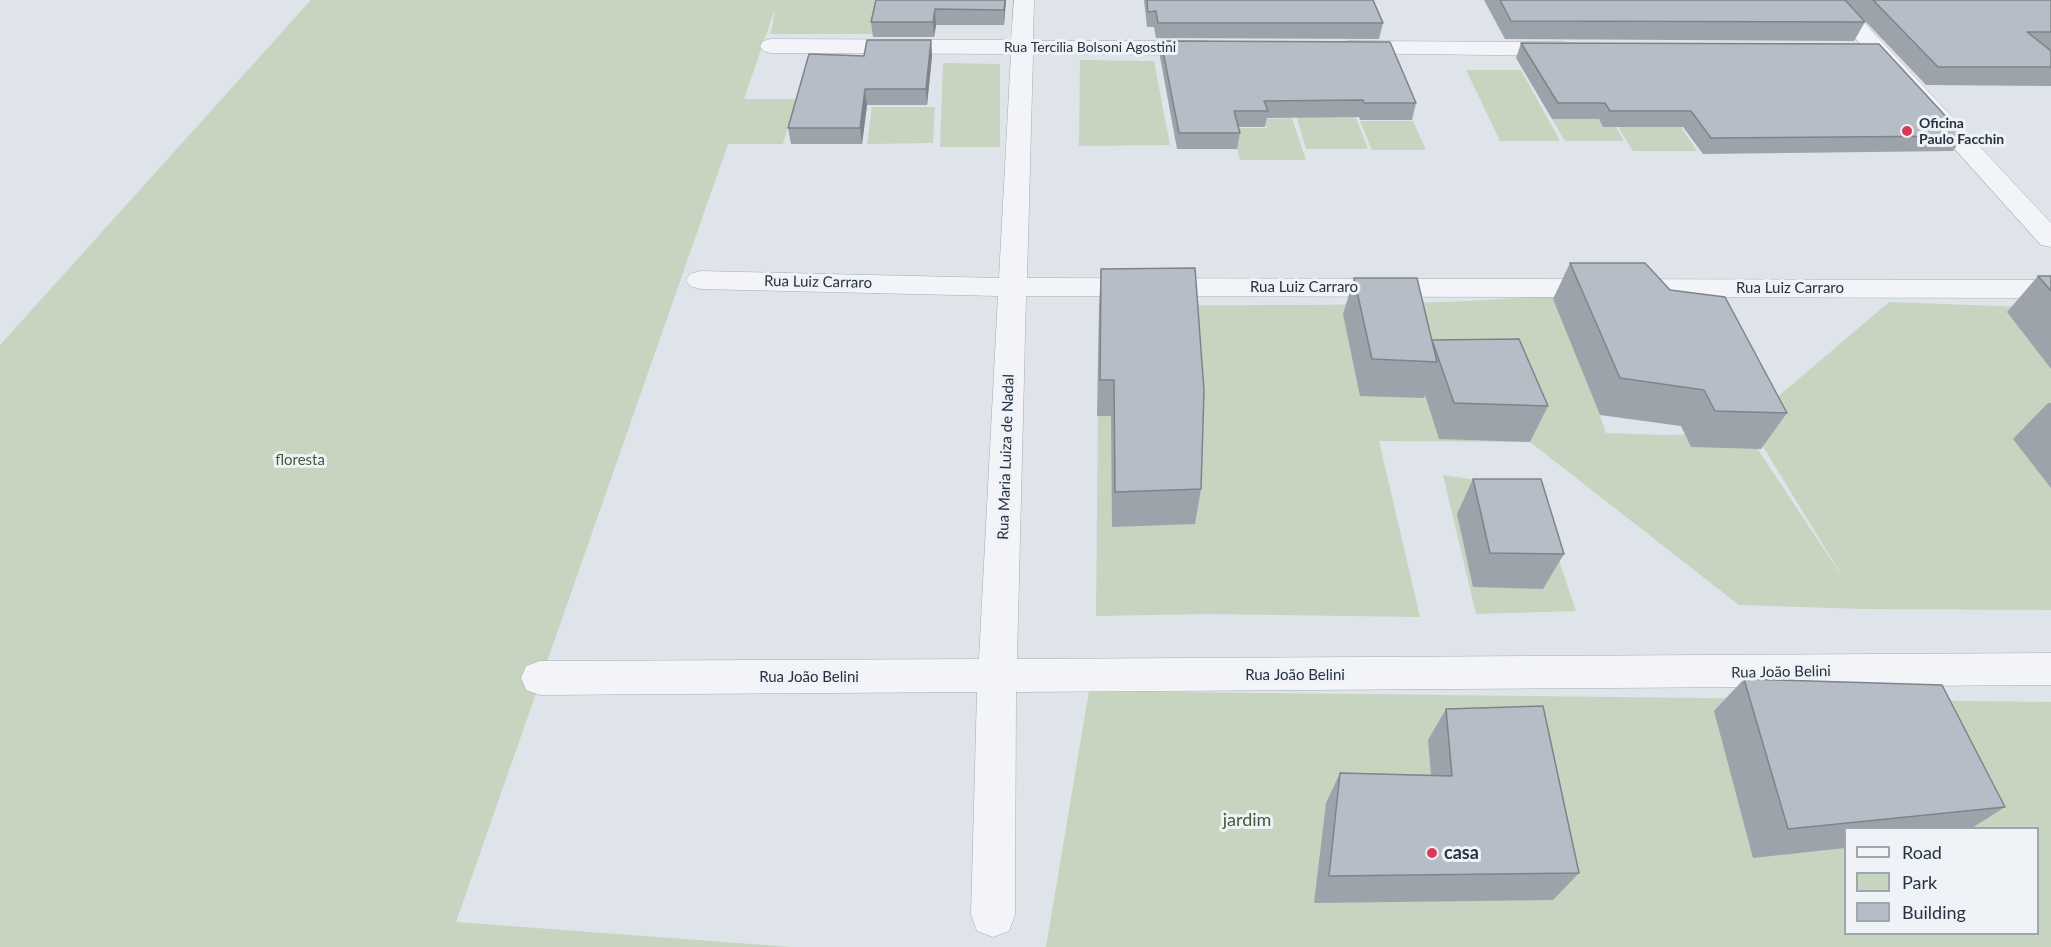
<!DOCTYPE html>
<meta charset="utf-8">
<style>
body{margin:0}
#map{position:relative;width:2051px;height:947px;overflow:hidden;background:#dfe4ea;font-family:Lato,sans-serif}
canvas{display:block}
.legend{position:absolute;left:1844px;top:827px;width:195px;height:108px;box-sizing:border-box;background:#eff3f7;border:2px solid #9fa6af;margin:0;padding:8px 10px;list-style:none;font-size:18px;color:#273242}
.legend li{display:flex;align-items:center;gap:12px;height:30px}
.legend b{width:30px;border:2px solid #9fa6af}
</style>
<div id="map">
<canvas width="2051" height="947"></canvas>
<ul class="legend">
<li><b style="height:8px;background:#f2f4f8"></b>Road</li>
<li><b style="height:16px;background:#c6d4c0"></b>Park</li>
<li><b style="height:16px;background:#b6bdc7"></b>Building</li>
</ul>
</div>
<script>
const g = document.querySelector('canvas').getContext('2d');
g.lineJoin = 'round';
function fillPath(path, color) { g.fillStyle = color; g.fill(path, 'evenodd'); }
function trace(path, color, width, dash) { g.strokeStyle = color; g.lineWidth = width; g.lineCap = dash ? 'butt' : 'round'; g.setLineDash(dash || []); g.stroke(path); }
function label(font, color, halo, rows, align = 'center') {
  g.font = font + ' Lato,sans-serif'; g.lineWidth = 6; g.setLineDash([]); g.textBaseline = 'middle'; g.strokeStyle = halo; g.fillStyle = color; for (const [text, x, y, turn = 0] of rows) {
    g.save(); g.translate(x, y); g.rotate((+turn || 0) * Math.PI / 180); g.textAlign = isNaN(turn) ? turn : align; if (halo) g.strokeText(text, 0, 0); g.fillText(text, 0, 0); g.restore();
  }
}
fillPath(new Path2D(`
 M311,0H880L873,34H771L775,9L744,99H796L783,144H728L456,922L791,947H0V345Z
 M1080,60L1154,61L1170,145L1079,146Z
 M943,63L1000,64V147H940Z
 M1466,70H1521L1560,141H1500Z
 M1293,105L1354,113L1368,149H1306Z
 M872,107H935L933,143L867,144Z
 M1607,109H1669L1697,151H1633Z
 M1292,118L1306,160H1240L1232,128H1267L1264,119Z
 M1552,119H1599L1604,127H1616L1624,141H1565Z
 M1360,121H1413L1426,150H1372Z
 M1558,295L1606,433L1663,435L1747,433L1847,584L1748,422L1889,302L2051,308V610L1864,609L1739,605L1530,442L1379,441L1420,617L1209,614L1096,616L1099,306C1252,304 1405,308 1558,295Z
 M1443,475L1535,489L1576,611L1476,614Z
 M1089,691L2051,702V947H1046ZM1846,828H2038V934H1846Z`), '#c6d4c0');
const minor = new Path2D(`
 M1014,0H1034L1033,41H1207L1215,43L1218,48L1215,53L1207,55L1033,54L1027,278L2051,280V298L1026,296L1017,659L2051,653V685L1016,692L1015,915L1009,931L993,937L977,931L971,915L977,692L540,695L526,690L521,678L526,666L540,661L979,659L998,296L700,289L690,286L686,280L690,274L700,271L999,278L1011,54L771,53L763,51L760,46L763,41L771,39L1011,40Z
 M1821,0H1843L2051,223V247L2041,245Z
 M1348,41L1564,42L1572,44L1575,49L1572,54L1564,56L1340,53L1337,48L1340,43Z`);
trace(minor, '#a4abb4', 1);
fillPath(minor, '#f2f4f8');
fillPath(new Path2D(`
 M876,0H1006L1004,25H936L934,37H873L871,22Z
 M1144,0H1373L1383,23L1379,39L1156,38L1154,27H1147Z
 M1484,0H1845L1865,22L1854,41L1505,39Z
 M1845,0H2051V86L1926,85Z
 M931,40L932,56L927,105H867L862,144H791L788,128L864,56Z
 M1161,41L1416,103L1412,120H1360L1359,117L1267,118L1265,127H1238L1240,133L1237,149H1177L1160,57Z
 M1521,43L1964,136L1953,151L1703,154L1683,127H1603L1599,119H1552L1516,58Z
 M1570,263L1787,413L1761,449L1691,447L1681,426L1600,415L1553,299Z
 M1101,269L1201,489L1195,524L1112,527L1111,416H1097L1099,306Z
 M2038,276H2051V369L2007,312Z
 M1354,278L1432,340L1548,406L1530,442L1439,439L1425,395L1424,398L1360,396L1343,314Z
 M2048,403H2051V488L2013,439Z
 M1473,479L1564,554L1543,589L1473,587L1457,514Z
 M1744,679L2005,807L1972,828H1845V848L1753,858L1714,711Z
 M1446,709L1579,873L1553,900L1314,903L1326,803L1340,773L1431,775L1428,740Z`), '#9da3ab');
fillPath(new Path2D(`
 M1005,0H1006L1004,25V10Z
 M935,9L936,25L934,37L933,22Z
 M931,40L932,56L927,105L926,89Z
 M865,89L867,105L862,144L860,128Z`), '#7f848b');
const building = new Path2D(`
 M876,0H1005L1004,10L935,9L933,22H871Z
 M1147,0H1373L1383,23H1158L1156,11L1148,12Z
 M1500,0H1845L1865,22L1511,21Z
 M1873,0H2051V32H2027L2051,51V67H1938Z
 M867,40H931L926,89H865L860,128H788L809,54L864,56Z
 M1161,41L1390,42L1416,103H1364L1363,100L1264,101L1268,111H1234L1240,133H1179Z
 M1521,43L1879,44L1964,136L1711,138L1691,111H1610L1605,103H1558Z
 M1570,263H1645L1670,290L1725,297L1787,413L1715,411L1704,390L1620,378Z
 M1195,268L1204,391L1201,489L1115,492L1114,380H1100L1101,269Z
 M2038,276H2051V291Z
 M1354,278H1417L1437,362L1372,359Z
 M1519,339L1548,406L1454,403L1432,340Z
 M1473,479H1541L1564,554L1490,553Z
 M1744,679L1942,685L2005,807L1788,829Z
 M1543,706L1579,873L1329,876L1340,773L1452,776L1446,709Z`);
fillPath(building, '#b6bdc7');
trace(building, '#7f848b', 1.5);
for (const [x, y, r, color] of [
 [1907,131,6,"#d93a5a"],
 [1432,853,6,"#d93a5a"]
]) { const dot = new Path2D(); dot.arc(x, y, r, 0, 2 * Math.PI); g.fillStyle = color; g.fill(dot); trace(dot, '#eff3f7', 2); }
label('14px', '#273242', '#eff3f7', [
 ["Rua Tercilia Bolsoni Agostini",1090,47]
]);
label('bold 14px', '#273242', '#eff3f7', [
 ["Oficina",1919,123],
 ["Paulo Facchin",1919,139]
], 'left');
label('15px', '#273242', '#eff3f7', [
 ["Rua Luiz Carraro",818,282,1],
 ["Rua Luiz Carraro",1304,287],
 ["Rua Luiz Carraro",1790,288],
 ["Rua Maria Luiza de Nadal",1006,457,-88],
 ["Rua João Belini",1781,672,-1],
 ["Rua João Belini",1295,675],
 ["Rua João Belini",809,677]
]);
label('15px', '#3d5f33', '#eff3f7', [
 ["floresta",300,460]
]);
label('18px', '#3d5f33', '#eff3f7', [
 ["jardim",1247,820]
]);
label('bold 18px', '#273242', '#eff3f7', [
 ["casa",1444,853]
], 'left');
</script>
